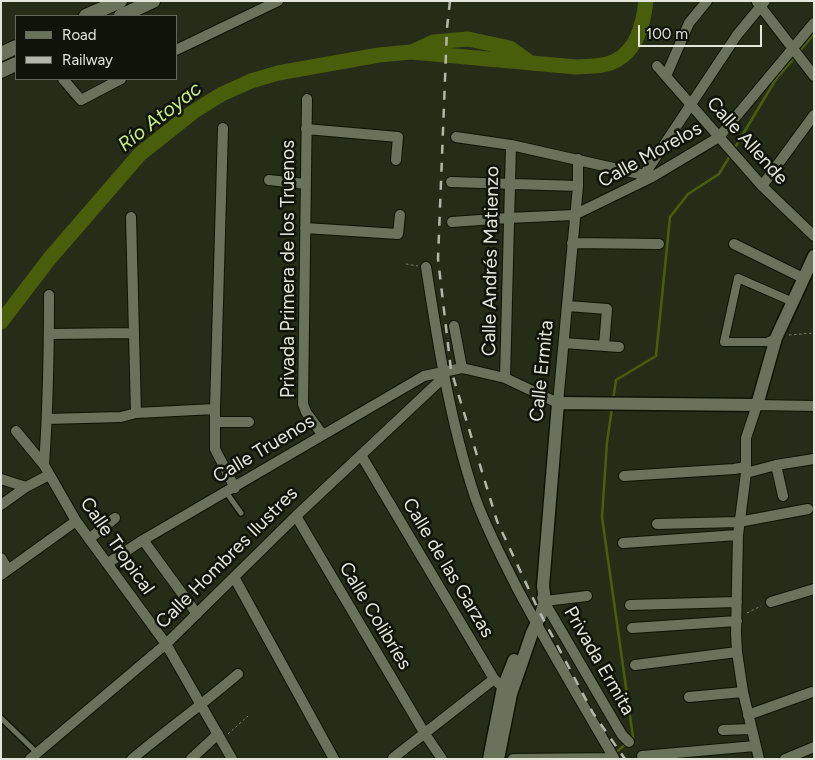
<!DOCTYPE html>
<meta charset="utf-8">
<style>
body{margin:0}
#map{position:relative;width:815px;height:760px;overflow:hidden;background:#252c18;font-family:Figtree,sans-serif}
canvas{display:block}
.frame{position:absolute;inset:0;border:2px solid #e2e7da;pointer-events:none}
.legend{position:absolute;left:15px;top:15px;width:162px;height:65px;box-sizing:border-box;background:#10130a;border:1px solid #64685d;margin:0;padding:6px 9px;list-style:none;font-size:15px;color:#e2e7da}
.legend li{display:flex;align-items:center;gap:10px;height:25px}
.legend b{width:25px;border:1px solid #64685d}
.scale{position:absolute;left:638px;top:25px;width:124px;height:22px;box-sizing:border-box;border:2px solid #e2e7da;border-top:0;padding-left:6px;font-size:15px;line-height:18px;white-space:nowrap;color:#e2e7da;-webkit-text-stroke:4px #10130a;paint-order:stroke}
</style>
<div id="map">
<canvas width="815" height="760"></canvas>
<div class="frame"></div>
<ul class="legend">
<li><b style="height:6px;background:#6a725b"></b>Road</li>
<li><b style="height:6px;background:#b2b7a9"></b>Railway</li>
</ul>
<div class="scale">100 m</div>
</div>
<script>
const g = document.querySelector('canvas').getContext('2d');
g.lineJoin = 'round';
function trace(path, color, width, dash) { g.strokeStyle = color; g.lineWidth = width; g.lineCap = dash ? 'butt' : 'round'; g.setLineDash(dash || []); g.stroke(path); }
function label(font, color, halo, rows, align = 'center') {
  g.font = font + ' Figtree,sans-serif'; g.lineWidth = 5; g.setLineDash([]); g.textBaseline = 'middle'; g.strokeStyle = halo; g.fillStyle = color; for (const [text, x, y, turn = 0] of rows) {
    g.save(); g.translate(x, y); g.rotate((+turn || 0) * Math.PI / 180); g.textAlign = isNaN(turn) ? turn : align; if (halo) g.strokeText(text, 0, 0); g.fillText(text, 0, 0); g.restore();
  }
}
trace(new Path2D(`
 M799,52L814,34
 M734,149L776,79L796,56
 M613,400L616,380L656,356L670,217L688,194L719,174L731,154
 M612,408L607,442L602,517L633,737L631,739
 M614,754L627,743`), '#485e0b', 2.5);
trace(new Path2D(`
 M412,52L433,42L468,39L510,48L531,63
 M1,322L50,258L140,154L193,112L222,94L251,81L278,73L379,55L411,52L576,67C588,66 604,67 615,61C637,50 643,25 646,1`), '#485e0b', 15);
const service = new Path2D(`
 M226,492L241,513
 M1,718L37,753`);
const pedestrian = new Path2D(`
 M776,338L767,342H724L738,278L793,302`);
const minor = new Path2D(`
 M757,2L814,76
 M176,50L278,1
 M657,66L762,186L814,236
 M666,76L689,23L707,1
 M63,79L81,100L121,79
 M307,99L303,404L306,412L322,434
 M223,128L215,409V449L235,488
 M306,129L398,137L396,160
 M456,137L511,145L649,176
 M644,175L737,35L765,1
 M269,180L306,184
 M451,182L578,186
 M762,186L814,115
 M131,217L136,413
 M452,222L508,218L574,215L652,177L719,137L814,23
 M305,228L398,234L400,215
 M572,243L659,244
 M734,244L803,278
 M426,267C438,344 450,422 475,497C486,528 502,558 516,586C547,645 581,701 614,758
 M568,306L607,309L604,346
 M454,326L462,368
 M50,334L133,333
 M564,343L619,347
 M505,378L511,145
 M47,419L121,417L136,413L215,409
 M215,422H249
 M16,431L44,465L76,521L166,644L232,759
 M361,455L494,679L508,692
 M44,465C48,409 49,352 49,295
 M776,465L783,496
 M746,473L776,465L814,459
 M624,476L734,469L746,467
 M1,479L26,487
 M1,505L26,487L49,475
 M296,516L425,734L442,759
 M657,524L739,522L808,509
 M89,539L115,518
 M143,540L197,614
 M623,543L738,535
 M1,558L8,570
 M108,563L143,540L424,376L462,368L505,378L558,403L578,186V159
 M1,575L76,521
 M234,577L334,759
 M542,598L622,735L629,742
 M545,601L587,596
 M771,602L814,589
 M630,605L737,602
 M632,628L737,621
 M635,665L737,652
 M689,697L743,692
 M748,715L812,692
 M723,730L751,729
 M642,756L755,746
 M393,758L494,679
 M30,759L166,644L296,516L444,377
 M132,759C167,730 204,703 238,674
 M191,759L218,734
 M513,759L614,758
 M759,759L743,692L737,652L736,634L738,535L746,473V438L757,405L814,406
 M785,759L814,747`);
const tertiary = new Path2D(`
 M489,759L503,688L514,660
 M498,759L511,694L532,633L541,614L545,601L543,586L558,403L757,405L776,338L814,256`);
const secondary = new Path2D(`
 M86,16L120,1
 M121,16L153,1
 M1,54L16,47
 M1,71L16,64`);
trace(service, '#0e1403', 8);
trace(pedestrian, '#0e1403', 10);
trace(minor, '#0e1403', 12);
trace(tertiary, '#0e1403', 15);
trace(secondary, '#0e1403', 16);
trace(new Path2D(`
 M406,264L418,266
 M789,335L814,333
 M747,613L761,606
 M228,734L248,716`), '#7b8170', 1, [2.5, 2.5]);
trace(service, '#6a725b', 5);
trace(pedestrian, '#6a725b', 8);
trace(minor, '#6a725b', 10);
trace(tertiary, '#6a725b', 12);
trace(secondary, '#6a725b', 14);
trace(new Path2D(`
 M450,1L447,28L438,259L451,370L497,521L538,609L593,713L625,759`), '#b2b7a9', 2.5, [9, 9]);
label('19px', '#e2e7da', '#10130a', [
 ["Calle Allende",747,141,48],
 ["Calle Morelos",650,155,-29],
 ["Calle Andrés Matienzo",491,261,-89],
 ["Privada Primera de los Truenos",288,269,-90],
 ["Calle Ermita",542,371,-84],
 ["Calle Truenos",264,449,-31],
 ["Calle Tropical",117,546,55],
 ["Calle Hombres Ilustres",227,558,-45],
 ["Calle de las Garzas",448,568,59],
 ["Calle Colibríes",375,616,59],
 ["Privada Ermita",599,661,60]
]);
label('italic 20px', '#c8eb83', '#10130a', [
 ["Río Atoyac",160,117,-38]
]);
</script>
